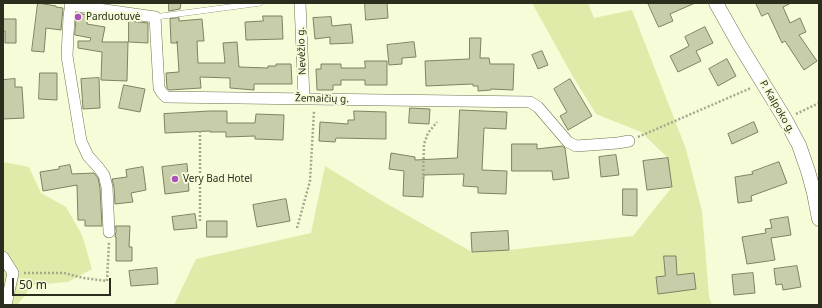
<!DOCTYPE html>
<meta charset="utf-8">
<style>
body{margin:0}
#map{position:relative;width:822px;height:308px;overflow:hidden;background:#f5fcd7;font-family:"Noto Sans",sans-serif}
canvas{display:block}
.frame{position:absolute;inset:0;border:4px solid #2b2d1f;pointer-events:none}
.scale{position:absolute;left:12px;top:278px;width:99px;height:18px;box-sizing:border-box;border:2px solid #2b2d1f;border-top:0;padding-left:5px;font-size:12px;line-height:14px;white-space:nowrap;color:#2b2d1f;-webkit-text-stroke:3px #f5fcd7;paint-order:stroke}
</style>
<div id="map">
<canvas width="822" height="308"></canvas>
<div class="frame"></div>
<div class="scale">50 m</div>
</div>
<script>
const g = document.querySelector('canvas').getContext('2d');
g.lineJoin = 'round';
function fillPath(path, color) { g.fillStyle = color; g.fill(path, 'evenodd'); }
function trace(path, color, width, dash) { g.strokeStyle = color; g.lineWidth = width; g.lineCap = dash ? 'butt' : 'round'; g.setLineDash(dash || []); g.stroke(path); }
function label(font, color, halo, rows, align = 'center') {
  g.font = font + ' "Noto Sans",sans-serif'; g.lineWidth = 4; g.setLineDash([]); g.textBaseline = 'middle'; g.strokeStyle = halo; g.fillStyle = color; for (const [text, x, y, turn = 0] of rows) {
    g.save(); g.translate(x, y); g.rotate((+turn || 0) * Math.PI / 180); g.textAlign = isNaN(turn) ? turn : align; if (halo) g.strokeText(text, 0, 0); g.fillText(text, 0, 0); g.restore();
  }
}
fillPath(new Path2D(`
 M532,3H588L594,18L632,10L686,149L702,211L709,296L712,305H174L196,259L311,233L325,166L382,201L472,252L509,250L633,236L672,187L668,158L641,132L596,114L572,75Z
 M3,162L29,167L41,193L66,207L82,235L92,269L68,282L33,285L17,305H3Z`), '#e1eba9');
const building = new Path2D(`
 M38,3L56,6V7L63,8L61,30L46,28L44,52L32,51Z
 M169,3H181L180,9L169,11Z
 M365,3H387L388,18L366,20Z
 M648,3H695L670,14L673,21L659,27Z
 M756,3H791L783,7L790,23L800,18L806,32L799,35L817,61L804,70L785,41L782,43L768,13L762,16Z
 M77,13L88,15L87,24L105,27L102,42H128L127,81L101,80L102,52L78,48V41H90L91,38L75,35Z
 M263,16H282L283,39L246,40L245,22L263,21Z
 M331,17L332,26L351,24L353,43L330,44V37L315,39L313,18Z
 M179,18V21L202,19L204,41H197L198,63H225L223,43L237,42L239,67L268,68V66H276V64H291L292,84H254V90L230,88V78L200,77L201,88L169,90L167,88L166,73L179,72L177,41V43H171L170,19Z
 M3,19H16V43H5V31H3Z
 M129,21L148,23V43L129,42Z
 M705,27L713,43L696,51L701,61L678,72L670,56L689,46L685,37Z
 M470,38H481L480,58H489L490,64H514L513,90L491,89V90L478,91V86H473V84L426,86L425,61L469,59Z
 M414,42L416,57L402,58V64L389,65L387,45Z
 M542,51L548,65L538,69L532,55Z
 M727,59L736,76L718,86L709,69Z
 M365,61H387V85H365V80H341V85H333V90H317L316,69H321V64H341V68H365Z
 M40,73H57V100L39,99Z
 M99,78L100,108L83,109L81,79Z
 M15,79V87H22L24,118L3,119V80Z
 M570,79L592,116L568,130L560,116L567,112L554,89Z
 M124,85L145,89L140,112L119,108Z
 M410,108L430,109L429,124L409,123Z
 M460,110L507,112L506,129L484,128L482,170L507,171L506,194L478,193V187L463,186L464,174L424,175L423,197L403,196L404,171L389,169L391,153L415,157V160L457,158Z
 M210,111H227V123H255L256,114L284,115L283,140L255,139V136L226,137V132H210V131L165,133L164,114Z
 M354,111L386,112V139L336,138L335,142L319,141L320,122L348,124V120H354Z
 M754,122L758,132L732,144L728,134Z
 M512,144H537V149L562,146L565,148L569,178L553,180L552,171H512Z
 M616,155L619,175L601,177L599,157Z
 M668,158L672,187L647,190L643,161Z
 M779,162L787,183L751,196L752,201L738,203L735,177L753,174L752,172Z
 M187,164L189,191L165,194L162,167Z
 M70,165L72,174L94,173L98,178L100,188L102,226H85V220H78L77,185L43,191L40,172L59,169V167Z
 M143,167L146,190L131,193L133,202L115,204L114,187L112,179L127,177L126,170Z
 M623,189H637V216L623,215Z
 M286,199L290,221L257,227L253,205Z
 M195,214L197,228L174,230L172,217Z
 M788,217L791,235L771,238L775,260L747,264L742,237L766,233L765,229L772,228L770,220Z
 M207,221H227V237H207Z
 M116,226H130L129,247H132V261H116V237H115L116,232Z
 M508,231L509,250L472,252L471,233Z
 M664,256H676L677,275L694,273L696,289L658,294L656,277L665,276Z
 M797,266L801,287L783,290L782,284L776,285L774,269Z
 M157,268L158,284L131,286L129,271Z
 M753,273L755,293L734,295L732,275Z`);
fillPath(building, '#c7cda9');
trace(building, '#7d8261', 1);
const service = new Path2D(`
 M155,17L260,3`);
const minor = new Path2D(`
 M71,3L69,16L67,56L81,141L88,156L98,167L104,175L107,187L109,232
 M300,3L304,98
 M70,5L155,17L159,88L162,93L166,97L530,102L538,107L568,142L576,146L618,143L629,141
 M3,257L13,273L6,305`);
const tertiary = new Path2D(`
 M716,3L739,44L785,119L799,145L808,171L814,193L819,219`);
trace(service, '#6e7352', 6);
trace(minor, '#6e7352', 12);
trace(tertiary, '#6e7352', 15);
trace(new Path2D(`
 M796,114L819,103
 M200,131V223
 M638,137L751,88
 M423,179L424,144L428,133L437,122
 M297,228L310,181L314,111
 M24,273H64L83,278L107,281L109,242`), '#a4a98d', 2.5, [2, 2]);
trace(service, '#fff', 5.5);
trace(minor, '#fff', 11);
trace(tertiary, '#fff', 14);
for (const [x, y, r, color] of [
 [78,17,4,"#ad50ba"],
 [175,179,4,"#ad50ba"]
]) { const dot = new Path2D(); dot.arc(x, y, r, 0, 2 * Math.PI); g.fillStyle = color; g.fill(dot); trace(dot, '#f5fcd7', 1.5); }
label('10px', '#2b2d1f', '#f5fcd7', [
 ["Parduotuvė",86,17],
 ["Very Bad Hotel",183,179]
], 'left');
label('10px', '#2b2d1f', '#f5fcd7', [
 ["Nevėžio g.",302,51,-92],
 ["Žemaičių g.",322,99,1],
 ["P. Kalpoko g.",777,107,60]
]);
</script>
